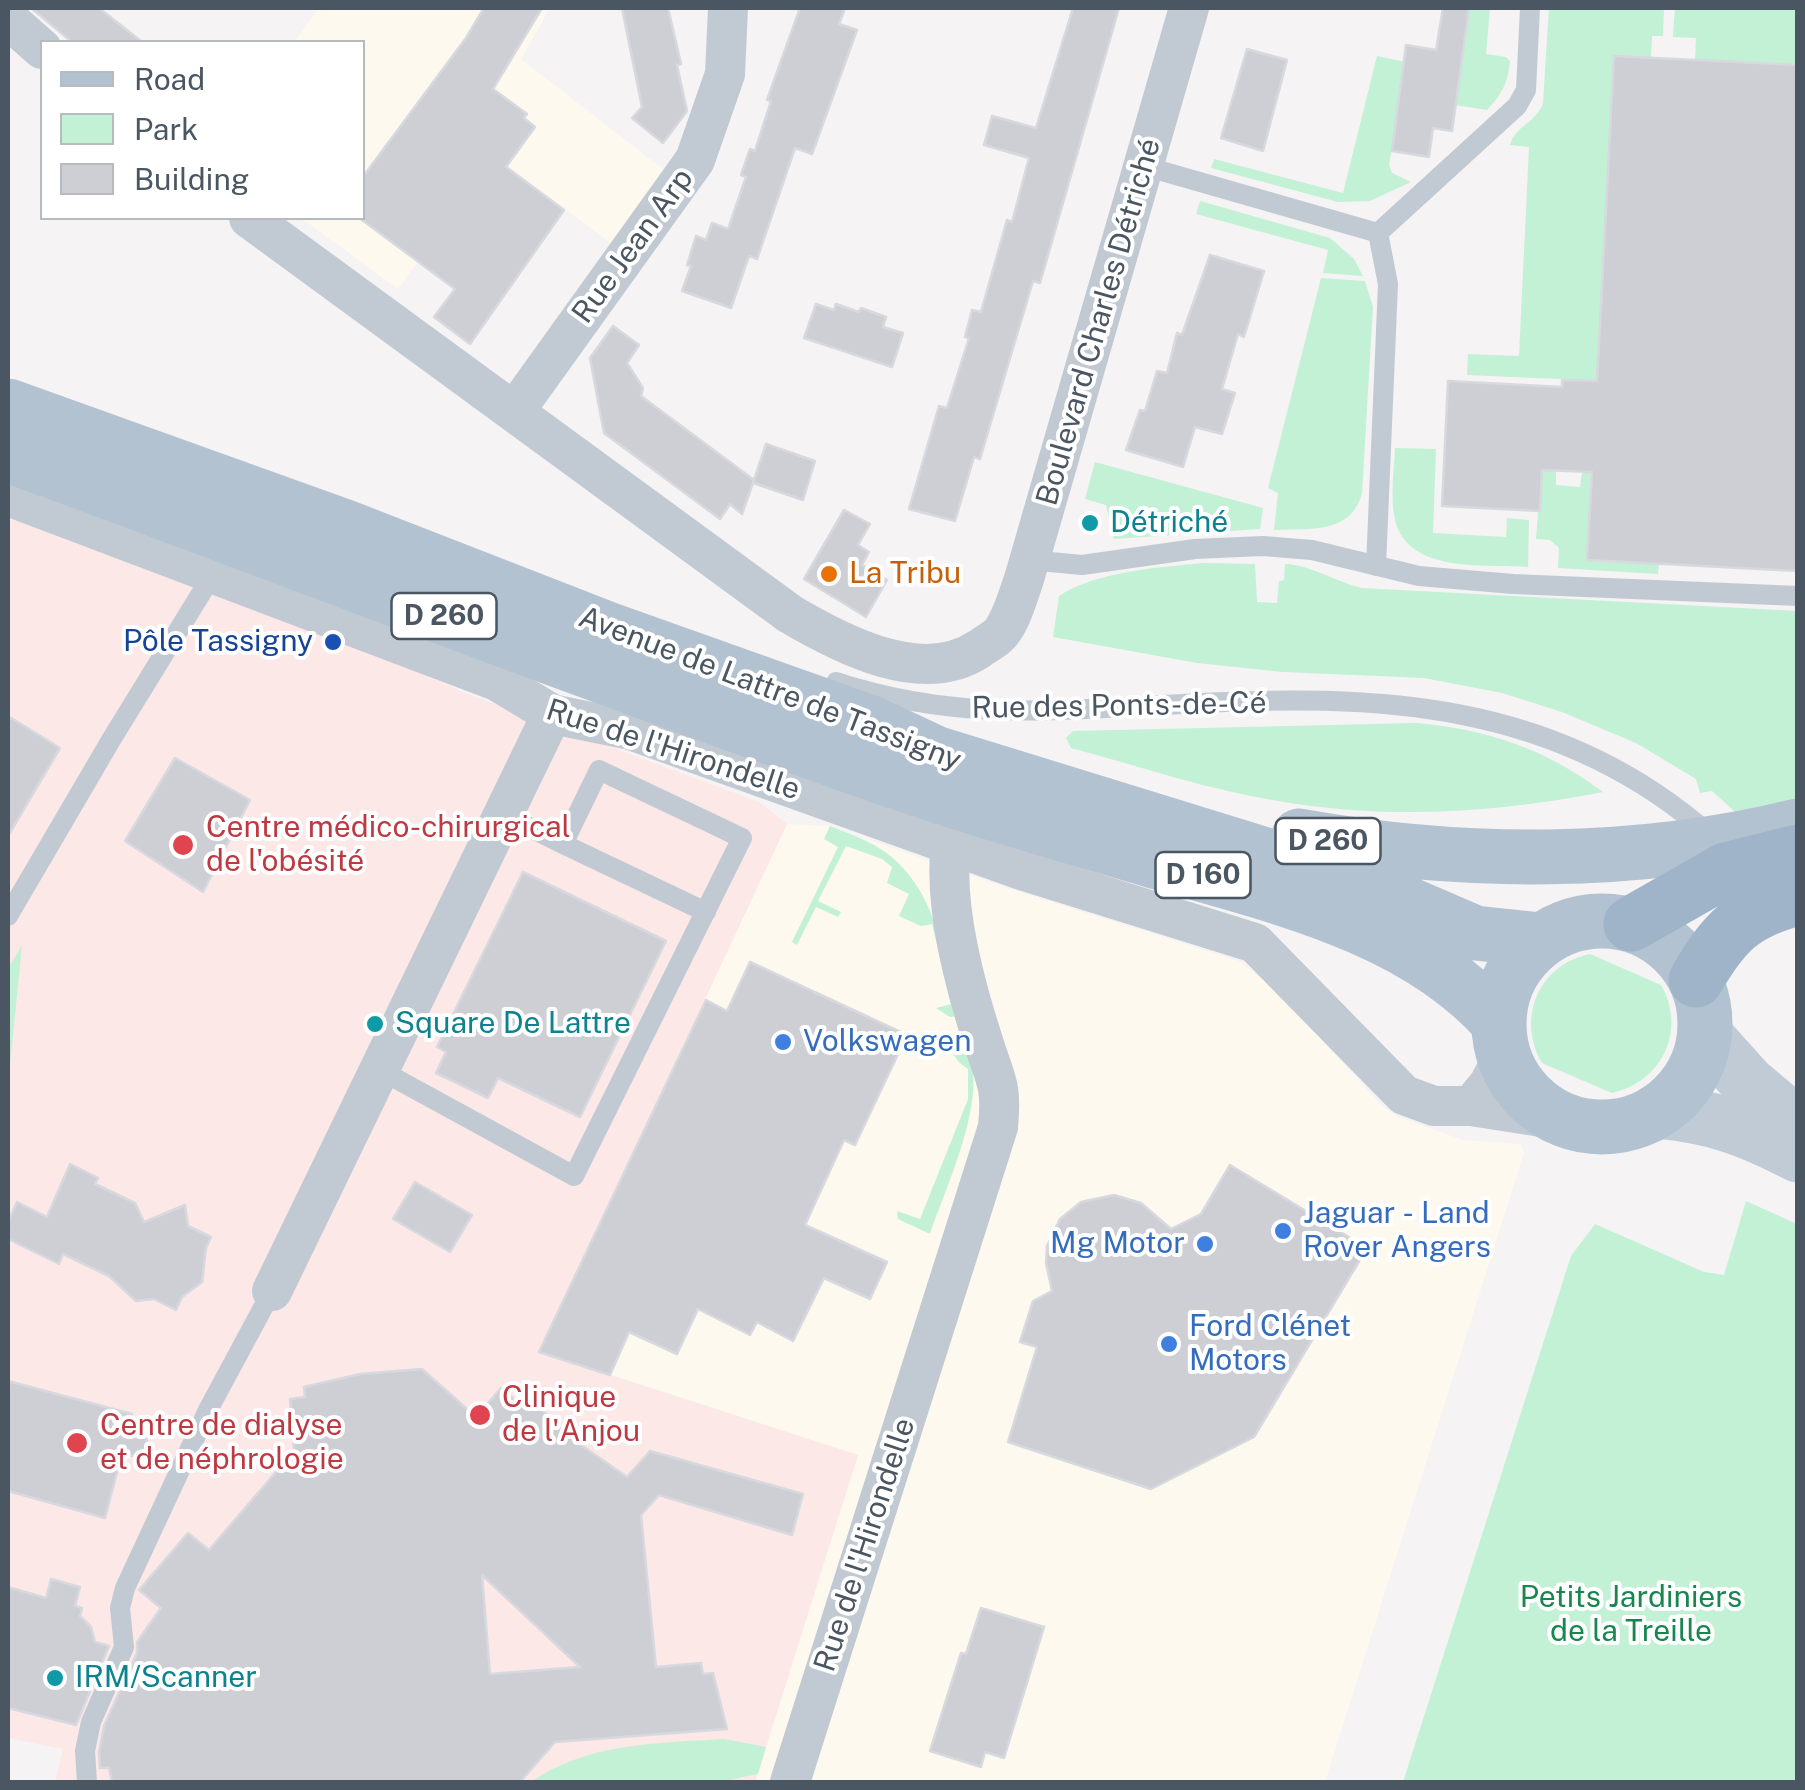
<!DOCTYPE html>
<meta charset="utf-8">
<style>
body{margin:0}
#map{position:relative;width:1805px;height:1790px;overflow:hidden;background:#f5f3f3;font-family:"Public Sans",sans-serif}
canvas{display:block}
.frame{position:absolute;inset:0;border:10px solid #4a5661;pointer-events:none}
.legend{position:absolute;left:40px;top:40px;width:325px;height:180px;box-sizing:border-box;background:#fff;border:2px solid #b7bbc0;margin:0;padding:12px 18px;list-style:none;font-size:30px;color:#4a5661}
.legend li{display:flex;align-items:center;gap:20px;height:50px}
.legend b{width:50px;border:2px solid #b7bbc0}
</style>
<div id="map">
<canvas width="1805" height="1790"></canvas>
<div class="frame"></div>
<ul class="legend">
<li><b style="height:12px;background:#b3c2d1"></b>Road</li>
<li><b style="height:28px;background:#c3f1d5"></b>Park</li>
<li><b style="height:28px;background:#cdcfd5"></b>Building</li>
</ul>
</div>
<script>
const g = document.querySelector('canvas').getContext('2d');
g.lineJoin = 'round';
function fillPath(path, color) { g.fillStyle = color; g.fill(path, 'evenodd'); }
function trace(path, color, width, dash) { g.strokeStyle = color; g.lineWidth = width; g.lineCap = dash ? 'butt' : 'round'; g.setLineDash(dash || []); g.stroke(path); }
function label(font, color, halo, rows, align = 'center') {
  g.font = font + ' "Public Sans",sans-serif'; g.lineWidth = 8; g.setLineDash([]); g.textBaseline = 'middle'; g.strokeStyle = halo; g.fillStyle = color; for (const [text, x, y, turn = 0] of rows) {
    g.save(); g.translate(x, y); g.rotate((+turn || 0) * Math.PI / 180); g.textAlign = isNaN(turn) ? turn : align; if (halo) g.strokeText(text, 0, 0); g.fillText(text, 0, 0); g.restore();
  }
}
fillPath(new Path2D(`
 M319,8H550L521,59L668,173L616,247L496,157L398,289L301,218H362V42H294Z
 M787,824L830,826L1007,888L1239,961L1277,991L1381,1105L1396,1116L1463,1140L1521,1144L1524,1153L1325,1782H755L858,1455L539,1352Z`), '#fdf9ef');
fillPath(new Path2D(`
 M8,514L368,650L468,694L759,802L787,824L540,1352L858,1455L755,1782H55L63,1749L8,1738Z`), '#fce8e6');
fillPath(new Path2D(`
 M1469,8H1490L1486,54L1506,57L1510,61C1508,83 1502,94 1487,110L1455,105L1396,124L1389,165L1392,173L1411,182L1370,201L1338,202L1211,168L1214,159L1343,193L1377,56L1459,73Z
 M1549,8H1664L1663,36H1652L1651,58L1614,57L1596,399L1581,380L1467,375L1468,354L1519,356L1529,147L1510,145C1515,126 1537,122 1543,103Z
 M1675,8H1797V65L1695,60L1696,38L1673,37Z
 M1200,201L1330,238L1354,259L1363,276L1323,273L1328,250L1196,214Z
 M1321,278L1365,281L1373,307L1362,493C1351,535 1309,528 1274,530L1278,493L1268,488Z
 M1395,448L1436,449L1433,533L1506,537L1507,518L1529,520L1528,567C1485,564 1408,574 1395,520C1390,497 1394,471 1395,448Z
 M1095,462L1263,508L1260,529L1114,539L1106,505L1085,499Z
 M1542,464L1556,471V485L1580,487L1582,472H1592L1587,560L1659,564L1658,574L1558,568L1559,548L1550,540L1536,539Z
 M1203,563L1255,564L1257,602L1277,603L1279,581L1284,580L1285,564C1311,565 1336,582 1362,588L1797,611V816L1754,829L1712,791L1700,793L1696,779L1636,743L1562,712L1502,693L1424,678L1283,672L1197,663L1053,637L1059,596C1094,572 1161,567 1203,563Z
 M1416,723C1487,729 1546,749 1603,792C1495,813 1388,820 1278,801C1208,790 1139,766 1071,748L1066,738L1073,731Z
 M830,826C845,832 860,837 874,845C936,880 943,953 958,1016L950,1017L936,1008L951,1004L932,924L921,926L899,916L909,894L887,883L892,867L882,859L846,846L818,901L841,912L838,917L816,907L797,945L792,942L838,847L824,839Z
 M22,945L8,1085V969Z
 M1590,954L1661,985C1687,1030 1662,1082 1612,1093L1542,1063C1516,1018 1539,964 1590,954Z
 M950,1035C955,1040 963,1046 967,1052C990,1095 945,1189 930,1234L898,1219L897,1211L920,1219L968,1099V1069C956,1062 950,1051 947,1036Z
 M1746,1201L1797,1224V1782H1403L1571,1256L1595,1224L1704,1272L1724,1275Z
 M724,1739L766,1747L758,1774L719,1782H531C586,1743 659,1743 724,1739Z`), '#c3f1d5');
const building = new Path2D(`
 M31,8H99L142,42H72Z
 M484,8H542L493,89L527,114L524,118L535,127L506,167L564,210L470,344L434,317L455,289L362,220V178L466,38Z
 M622,8H668L681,64L677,65L687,111L663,143L632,118L642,107Z
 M800,8H845L839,24L857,30L812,154L795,148L757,259L749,256L731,308L682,291L691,266L687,265L696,236L706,240L712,223L728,229L746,177L741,175L750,149L755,151L771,101L767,100Z
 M1073,8H1119L1040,283L1033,281L980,459L974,457L955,521L909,509L939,406L947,408L969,338L965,337L972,310L981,312L1007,220L1012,222L1029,158L984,145L992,116L1036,128Z
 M1443,8H1469L1452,131L1433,128L1429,157L1392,151L1406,45L1436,50Z
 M1247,49L1287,60L1263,151L1221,138Z
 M1614,56L1798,65V571L1587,560L1592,472L1542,470L1540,511L1442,506L1448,381L1562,387V380L1597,381Z
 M1210,255L1264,271L1244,337L1238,334L1222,389L1235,393L1222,434L1195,427L1183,467L1126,450L1140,410L1145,411L1157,371L1167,373L1177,333L1182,335Z
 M816,304L834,310L836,304L859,312L861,308L886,317L883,327L903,333L892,367L804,338Z
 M613,326L639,345L627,363L643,388L641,396L754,480L742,514L730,504L720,519L604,433L590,358Z
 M766,444L815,461L803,500L753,483Z
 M844,510L870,524L858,545L869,552L862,565L887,580L866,617L804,579Z
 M8,716L60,748L8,836Z
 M175,758L250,800L203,892L125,841Z
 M523,872L666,941L580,1117L498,1078L488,1098L436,1073L446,1052L437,1047Z
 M750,962L907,1035L855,1145L844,1140L805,1225L887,1262L870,1299L824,1278L793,1341L757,1322L750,1335L698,1309L677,1354L629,1332L610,1375L539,1352L706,1000L727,1011Z
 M70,1164L98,1178L95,1184L135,1203L144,1222L185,1205L188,1226L211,1237L206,1248L202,1282L182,1297L176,1310L154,1299L136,1301L109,1276L63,1254L59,1264L8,1239V1222L17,1202L47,1217Z
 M1230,1165L1367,1248L1254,1437L1151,1489L1008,1442L1037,1347L1020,1342L1033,1301L1052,1291L1046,1263L1047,1246L1060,1219L1081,1202L1114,1195L1141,1203L1171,1229L1201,1214Z
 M415,1182L472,1215L450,1252L393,1219Z
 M422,1369L476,1417L501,1388L523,1407L530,1399L578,1443L627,1477L650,1451L803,1494L792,1535L659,1495L641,1515L656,1667L701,1663L703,1674L713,1673L727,1729L555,1742L520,1782H112L109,1768H100L99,1752L104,1726L137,1653V1642L161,1608L139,1590L188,1533L209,1550L294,1451L290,1399L305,1397L304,1387L360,1374ZM482,1575L580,1667L490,1674Z
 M8,1381L132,1414L128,1428L149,1433L142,1459L122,1453L105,1518L8,1491Z
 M51,1579L80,1587L75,1606L82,1608L80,1616L91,1627L95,1642L109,1646L76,1725L8,1708V1587L46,1598Z
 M981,1608L1044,1627L1004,1758L985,1752L981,1767L930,1751L961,1653L966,1654Z`);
fillPath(building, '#cdcfd5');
trace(building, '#d7d9de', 2.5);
trace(new Path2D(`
 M1144,166L1378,233
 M1378,233L1517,106L1526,90L1530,8
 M1029,560L1082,565L1195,549L1263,546L1312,550L1419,576L1513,584L1798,596
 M1376,566L1388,284L1378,233
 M836,682C959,722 1056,710 1182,704C1376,693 1558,700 1711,836
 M563,844L706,912
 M8,916L111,740L213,574
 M380,1070L574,1176L742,838L599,770L563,844L503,814
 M87,1782L85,1751L91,1722L124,1647L120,1608L125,1588L208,1410L272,1291`), '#c1cad2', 20);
trace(new Path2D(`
 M8,19L42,49
 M249,218L790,614C841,644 922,687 979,649C987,643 998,638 1003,630C1013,615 1018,596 1024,579L1189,8
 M514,412L695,160L725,74L728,8
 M8,496L497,681L552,714L630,730L1021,870L1255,943L1404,1095L1434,1106H1471L1567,1121
 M1471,1106L1489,1084L1504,1055
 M272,1291L552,714
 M790,1782L998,1127C1002,1085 996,1082 984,1044C965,986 943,905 951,845`), '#c1cad2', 40);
trace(new Path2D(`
 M1705,1035L1748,1083L1798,1125
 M1657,1111C1715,1117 1745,1128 1798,1155`), '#c1cbd6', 55);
trace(new Path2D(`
 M8,406L345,527L607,629L871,723L935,753L1366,886L1475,933L1541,940
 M8,455C297,561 585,673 877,775C968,807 1062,834 1154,861C1274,896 1414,926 1499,1023
 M1299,836C1463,865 1635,866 1798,826
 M1499 1024a103 103 0 1 1 206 0a103 103 0 1 1-206 0Z`), '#b3c2d1', 55);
trace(new Path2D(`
 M1631,924L1726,870L1798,852
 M1696,980C1724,932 1743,912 1798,898`), '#9fb4c9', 55);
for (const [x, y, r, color] of [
 [1090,523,10,"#0f9aa8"],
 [829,574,10,"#e8710a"],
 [333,642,10,"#1a4fb4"],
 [183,845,12,"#e0444e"],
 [375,1024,10,"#0f9aa8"],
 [783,1042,10,"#3f7fe0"],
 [1283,1231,10,"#3f7fe0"],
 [1205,1244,10,"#3f7fe0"],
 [1169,1344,10,"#3f7fe0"],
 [480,1415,12,"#e0444e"],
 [77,1443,12,"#e0444e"],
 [55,1678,10,"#0f9aa8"]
]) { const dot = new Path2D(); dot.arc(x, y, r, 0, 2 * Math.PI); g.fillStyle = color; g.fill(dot); trace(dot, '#fff', 4); }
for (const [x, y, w] of [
 [444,616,105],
 [1328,841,105],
 [1203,875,95]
]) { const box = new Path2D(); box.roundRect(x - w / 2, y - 23, w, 46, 8); g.fillStyle = '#fff'; g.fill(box); trace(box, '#4a5661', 2.5); }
label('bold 28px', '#4a5661', null, [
 ["D 260",444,616],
 ["D 260",1328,841],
 ["D 160",1203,875]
]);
label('30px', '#4a5661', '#fff', [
 ["Rue Jean Arp",633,246,-54],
 ["Boulevard Charles Détriché",1099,322,-74],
 ["Avenue de Lattre de Tassigny",770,689,21],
 ["Rue des Ponts-de-Cé",1119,706,-1],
 ["Rue de l'Hirondelle",673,750,18],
 ["Rue de l'Hirondelle",865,1545,-72]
]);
label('30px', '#0d838f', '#fff', [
 ["Détriché",1110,523],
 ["Square De Lattre",395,1024],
 ["IRM/Scanner",75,1678]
], 'left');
label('30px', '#c56008', '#fff', [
 ["La Tribu",849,574]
], 'left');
label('30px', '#164399', '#fff', [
 ["Pôle Tassigny",313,642]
], 'right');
label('30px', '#be3a42', '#fff', [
 ["Centre médico-chirurgical",206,828],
 ["de l'obésité",206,862],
 ["Clinique",502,1398],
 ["de l'Anjou",502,1432],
 ["Centre de dialyse",100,1426],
 ["et de néphrologie",100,1460]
], 'left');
label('30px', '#366cbe', '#fff', [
 ["Volkswagen",803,1042],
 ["Jaguar - Land",1303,1214],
 ["Rover Angers",1303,1248],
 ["Mg Motor",1185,1244,"right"],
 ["Ford Clénet",1189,1327],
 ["Motors",1189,1361]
], 'left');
label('30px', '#17864f', '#fff', [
 ["Petits Jardiniers",1631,1598],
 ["de la Treille",1631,1632]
]);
</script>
